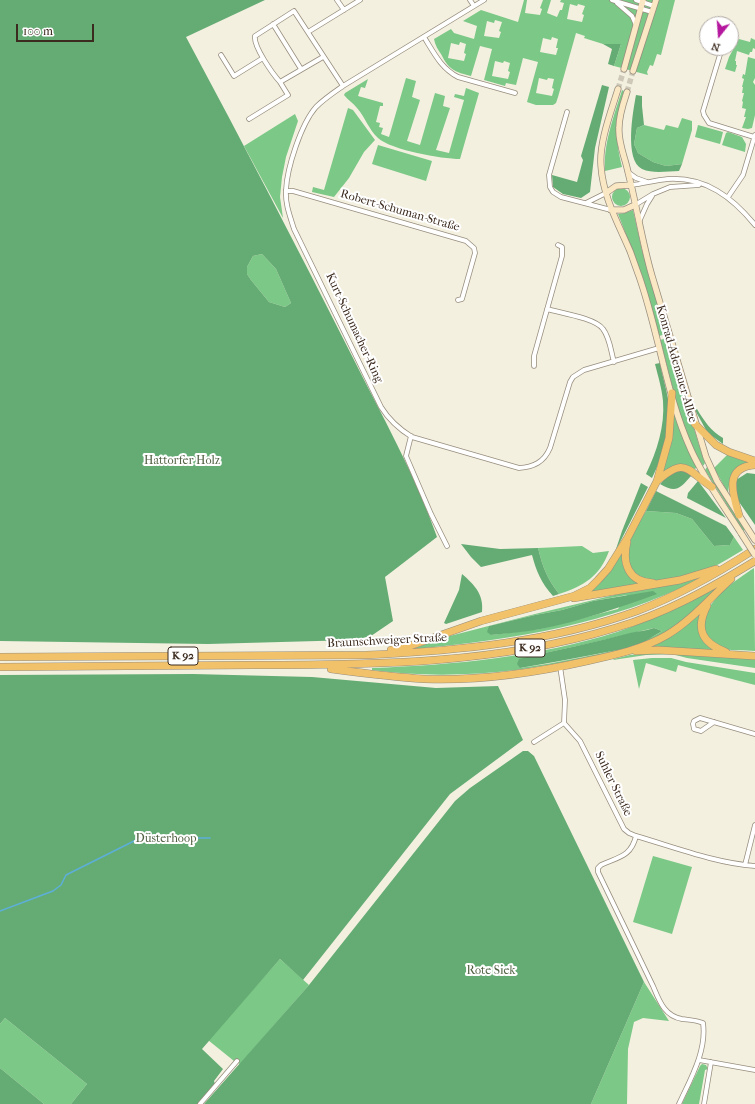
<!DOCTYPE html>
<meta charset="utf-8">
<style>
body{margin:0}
#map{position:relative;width:755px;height:1104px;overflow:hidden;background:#f3f0df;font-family:"IM FELL French Canon",serif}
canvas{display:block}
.north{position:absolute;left:699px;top:16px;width:40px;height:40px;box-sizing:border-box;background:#fff;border:1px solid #b1aaa5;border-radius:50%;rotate:197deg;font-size:11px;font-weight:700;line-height:16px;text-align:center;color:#3b2a1e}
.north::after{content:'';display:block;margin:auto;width:14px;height:18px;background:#b5179e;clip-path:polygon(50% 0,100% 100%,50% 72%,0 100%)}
.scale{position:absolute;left:16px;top:24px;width:78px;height:18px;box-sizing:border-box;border:2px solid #3b2a1e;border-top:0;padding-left:5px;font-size:12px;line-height:14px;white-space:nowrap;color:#3b2a1e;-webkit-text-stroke:3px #fff;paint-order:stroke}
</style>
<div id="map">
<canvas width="755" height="1104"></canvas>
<div class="north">N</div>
<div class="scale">100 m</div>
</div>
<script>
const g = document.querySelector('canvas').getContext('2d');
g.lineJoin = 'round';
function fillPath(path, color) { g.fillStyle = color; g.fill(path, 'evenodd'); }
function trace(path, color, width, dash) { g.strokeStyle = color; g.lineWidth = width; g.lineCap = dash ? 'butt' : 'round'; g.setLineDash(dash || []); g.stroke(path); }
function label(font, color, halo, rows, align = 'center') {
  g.font = font + ' "IM FELL French Canon",serif'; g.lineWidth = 4; g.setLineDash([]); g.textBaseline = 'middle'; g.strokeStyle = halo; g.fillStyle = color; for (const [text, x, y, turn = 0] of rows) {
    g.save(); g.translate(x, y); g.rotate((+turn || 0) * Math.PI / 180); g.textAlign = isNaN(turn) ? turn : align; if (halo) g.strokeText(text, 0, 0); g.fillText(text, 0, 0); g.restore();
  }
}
fillPath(new Path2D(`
 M524,0H527L525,13L540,15L542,9L540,8L543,0H551L547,13L557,17L560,10H562L564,3L560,2L561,0H675L661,55L657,54L653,66L650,65L647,72L648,75L614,66L621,44H603L584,38L585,36L576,33L558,97L556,103L553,105H536L527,102L538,62L523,58L516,85L506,83L505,86L484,80L492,49L480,46L471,76C455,72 449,70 441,54C438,50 435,45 434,39L451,29L454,33L474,39L477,26L463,21L481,10L518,22ZM570,4L577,6L578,4L585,6L582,14L584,15L582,22L567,19ZM495,20L502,22L499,31L501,32L499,38L484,36L487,21L494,23ZM552,37L558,39L556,48H558L556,55L540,52L543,38L551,40ZM460,42L466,44L464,53L466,54L464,61L448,58L451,43L459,45ZM495,61L503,63L504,61L510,63L508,71L510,72L508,79L492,76ZM539,78L547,80L548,78L554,79L552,88L554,89L552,96L536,93Z
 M751,38L755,40V49L753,48L752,52H750L749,55L737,51L735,61H736V65H737L735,72L725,69L729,57L739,39L750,42Z
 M748,57L755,59V78L753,82L755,85V115L752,128L748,129L742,128L746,117H744L746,109L742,108L743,102L742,101L744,93H742L743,87H742L744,79L742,78L743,74L745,75Z
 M406,78L416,81L412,97L420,100L407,141L420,145L435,93L445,96L443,106L450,108L436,150L449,153L464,100L454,97L455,94L464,96L466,88L479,93L460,159C442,159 391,150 378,138C369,130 365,117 357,108C353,103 348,100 344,95L345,93L368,79L365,88L361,87L358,96L383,103V106H380L376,122L380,123L379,127L383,128L381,134L389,137Z
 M622,90L624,91C615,121 615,137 622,167L605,171C603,144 614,116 622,90Z
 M348,108L353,110L375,140L364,152L349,178L334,197L312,192L313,187L324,190Z
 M295,114L298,121L286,157L282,177L280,197L283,218L244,146Z
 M682,118L692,121V130L682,164L666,166L653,162L638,153L634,144L637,128L644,125L664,130L666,125L678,128Z
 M698,125L723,132L720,144L695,137Z
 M728,132L742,137L746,144L745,152L722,145L726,133Z
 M378,145L432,161L426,181L372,164Z
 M612 197a9 9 0 1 1 18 0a9 9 0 1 1-18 0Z
 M633,210L642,250L666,334L659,336L643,278L618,214L625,213Z
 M262,254L276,269L291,303L285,307L269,302L251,280L247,274V267L253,256Z
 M667,338L699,445L705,463L703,466C680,429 672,382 660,340Z
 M673,410L697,467L695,469C683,463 673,464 662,473Z
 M728,454L750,462L730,478L728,493L714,468Z
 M707,467L745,530L743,531L705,470Z
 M646,511L676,513L692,519L714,546L730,545L734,537L743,550C732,556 722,563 711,568C704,570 697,572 690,574C665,581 625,590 628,550C629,538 640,521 646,511Z
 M582,546L593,553L609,551C600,576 584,586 559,594C547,578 543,568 538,548Z
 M620,555H622C621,569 629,578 641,584L580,596Z
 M754,568L755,651C745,650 733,651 724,649C718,647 714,642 709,638C706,635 705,632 704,627C703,601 736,580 754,568Z
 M699,578L700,579C607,625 517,639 415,649V648L446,637L535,614L627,592L652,588ZM627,595L618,609L540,629L491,635L489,626L535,615L562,610L593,601Z
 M714,588L716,590C702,604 688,618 672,628C647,645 618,651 589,657C518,673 445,680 372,670V668C453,665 539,657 617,632C651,621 683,603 714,588ZM654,628L662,631C637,648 607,652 578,658C559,662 540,665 520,668L531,656L582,645Z
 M700,614C699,632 698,640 714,650L650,648L678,632Z
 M658,652L755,659V668L687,658L672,654L646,655L613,660L614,659L630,655Z
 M652,658H671L686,662L755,673V685L678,665L676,672L646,663L639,689L633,660Z
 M653,856L692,867L672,934L633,922Z
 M280,959L309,985L240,1064L234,1061L208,1040Z
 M644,982L669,1021L643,1018L634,1022L628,1049L627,1104H591Z
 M5,1018L87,1084L71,1104H44L0,1068V1024Z
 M702,1064L706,1065L708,1069L705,1070L699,1104H682L700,1066Z`), '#7bc887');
fillPath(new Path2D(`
 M0,0H265L186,37C243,143 298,249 352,356C382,416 415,474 437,537L385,577L393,621L371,636L354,640L208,644L0,641ZM262,254L276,269L291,303L285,307L269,302L251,280L247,274V267L253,256Z
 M603,44H621L614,66L608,64L612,49Z
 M602,85L609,87L595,148L590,192L581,198L563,194L553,187L552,175L577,182L583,160L581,156Z
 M636,95L642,96V106L644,125L637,128L634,144L638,153L653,162L666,166L682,164L679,171C668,171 653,174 642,169C624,160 633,111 636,95Z
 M660,363C662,375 666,387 668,399C671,425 664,455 652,478L646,474C657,451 665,426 663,401C662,389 658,376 655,364Z
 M697,409C704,421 711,431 723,438V444L712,436H711L706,430L695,410Z
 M682,470L692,475C680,488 677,494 660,484L671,473Z
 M747,473L755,474V525L737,499L736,480Z
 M698,481L726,518L687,498L688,493Z
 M641,483L648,487L615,552L622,531Z
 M656,491L726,526L734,537L730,545L714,546L692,519L676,513L646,511Z
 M461,544L500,549L538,548C543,568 547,578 559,594L553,596C541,583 536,570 532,555L481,567L471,557Z
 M462,574C475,585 484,595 482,612L446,624L444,623L459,590Z
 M653,591L657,594C619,608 580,621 541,629C525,632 508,633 491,635L487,632L489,626L535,615L562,610L593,601Z
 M654,628L662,631L644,642L623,649L560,661L520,668L517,664L519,659C556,650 593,643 630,633C638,631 646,631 654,628Z
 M193,674L312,677L436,688L498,686L523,740L450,794L303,980L280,959L202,1049L223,1069L214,1081L215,1084L198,1104H71L87,1084L5,1018L0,1024V675Z
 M523,751H528L534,756L644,982L591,1104H204L309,985L455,801L470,788Z
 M0,1068L44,1104H0Z`), '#64ac74');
trace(new Path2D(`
 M151,838H210
 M0,911L53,891L61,885L66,875L136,840L147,838`), '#5eafd9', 1.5);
trace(new Path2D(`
 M618,89L624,69
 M627,92L633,71`), '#cec8b8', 5.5, [5.5, 3]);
const street = new Path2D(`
 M337,0L344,10
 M470,0L474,6
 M484,0L343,86C333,93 324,99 316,107C301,124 287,168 286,190C285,204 290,216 294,229L381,407C389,420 399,429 412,437L519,468C534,467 544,462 550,448L570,382L573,377L584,370L659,348
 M612,0L652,12
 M636,0L654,6
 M617,3L632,16L636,25
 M273,24L301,69
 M308,32L360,0
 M424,37C434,53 441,68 458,77L515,93
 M722,48L703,111L704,115L709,123L754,137
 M221,55L234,76L263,58
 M323,57L280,82C272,73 253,46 255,36L294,11L343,86
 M567,112L549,175L550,187L553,192L561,197L611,210
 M249,119L288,95L280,82
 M629,173L636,178L647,182
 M631,185C643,184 655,180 668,179C706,177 732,197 755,225
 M286,191H293L466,241L474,248L475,253L462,299L458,300
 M728,197L743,175L755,135
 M586,203L606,193
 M635,205L653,194L670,187L699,185
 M639,222L647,204L652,196
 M547,309C561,313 595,318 603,329C610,338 611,352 614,362
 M534,366V356L562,256V247L558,245
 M411,436L406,456L431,514L447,546
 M560,666L565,700L564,723L580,741L624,829L629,833L636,836C674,847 715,863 755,866
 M714,722L701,731L694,729L693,724L694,721L700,718L755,734
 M534,742L564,723
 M636,836C631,857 618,857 601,865L598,868V872L653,986C659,1000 664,1016 682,1019C689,1020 696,1020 703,1023C707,1051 690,1080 679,1104
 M745,865L755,825
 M699,1060L755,1070
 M200,1104L237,1061
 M704,1104L711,1062`);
const secondary = new Path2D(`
 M624,69L643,0
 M633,71L656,0
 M618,89C611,112 599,142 601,166C603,197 618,223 630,251C633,259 636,268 639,276C659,333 666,395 691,450C704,479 724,506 741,533
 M627,92C623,104 619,115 619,128C618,143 625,157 628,172C637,207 642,242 652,276L706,457L717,481L755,540
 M606,193L616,186L631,185
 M611,210H624L635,205`);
const highway = new Path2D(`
 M695,424L716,445L729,452L755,461
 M657,481C686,456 686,470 712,487
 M739,515C733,495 723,467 755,465
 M627,542C622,563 628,582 653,583
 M574,598L680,580L716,569
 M707,606C695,629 702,643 726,652
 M391,650L404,648L481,621L574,596L590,588L598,580L608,569L628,537L657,481L669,438L672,393
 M636,651L658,650L755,656
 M0,657L366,655C457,651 551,642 637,611C679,595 718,573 755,549
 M0,667C84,666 169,666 253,665C375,665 497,664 615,628C665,614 711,588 755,561
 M331,669C362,673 393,677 425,679C479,681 534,673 587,661C615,655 643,649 667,635C692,620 710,598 731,579`);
trace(street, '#978d7e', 5.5);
trace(secondary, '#978d7e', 7);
trace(highway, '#978d7e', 8);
trace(street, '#fff', 4);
trace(secondary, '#fae7c3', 5.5);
trace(highway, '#f2c26a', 7);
const secondaryBridge = new Path2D(`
 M741,533L755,555`);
trace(secondaryBridge, '#978d7e', 7, []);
trace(secondaryBridge, '#fae7c3', 5.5);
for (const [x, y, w] of [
 [530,648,30],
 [183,656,30]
]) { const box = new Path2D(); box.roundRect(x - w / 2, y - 9, w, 18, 3); g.fillStyle = '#fff'; g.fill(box); trace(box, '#3b2a1e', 1); }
label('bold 11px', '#3b2a1e', null, [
 ["K 92",530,648],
 ["K 92",183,656]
]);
label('12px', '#3b2a1e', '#fff', [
 ["Robert-Schuman-Straße",400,211,16],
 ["Kurt-Schumacher-Ring",354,328,65],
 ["Konrad-Adenauer-Allee",676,364,74],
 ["Braunschweiger Straße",387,641,-3],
 ["Suhler Straße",613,784,64]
]);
label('12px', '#516143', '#fff', [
 ["Hattorfer Holz",182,461],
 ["Düsterhoop",166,839],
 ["Rote Siek",491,971]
]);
</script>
